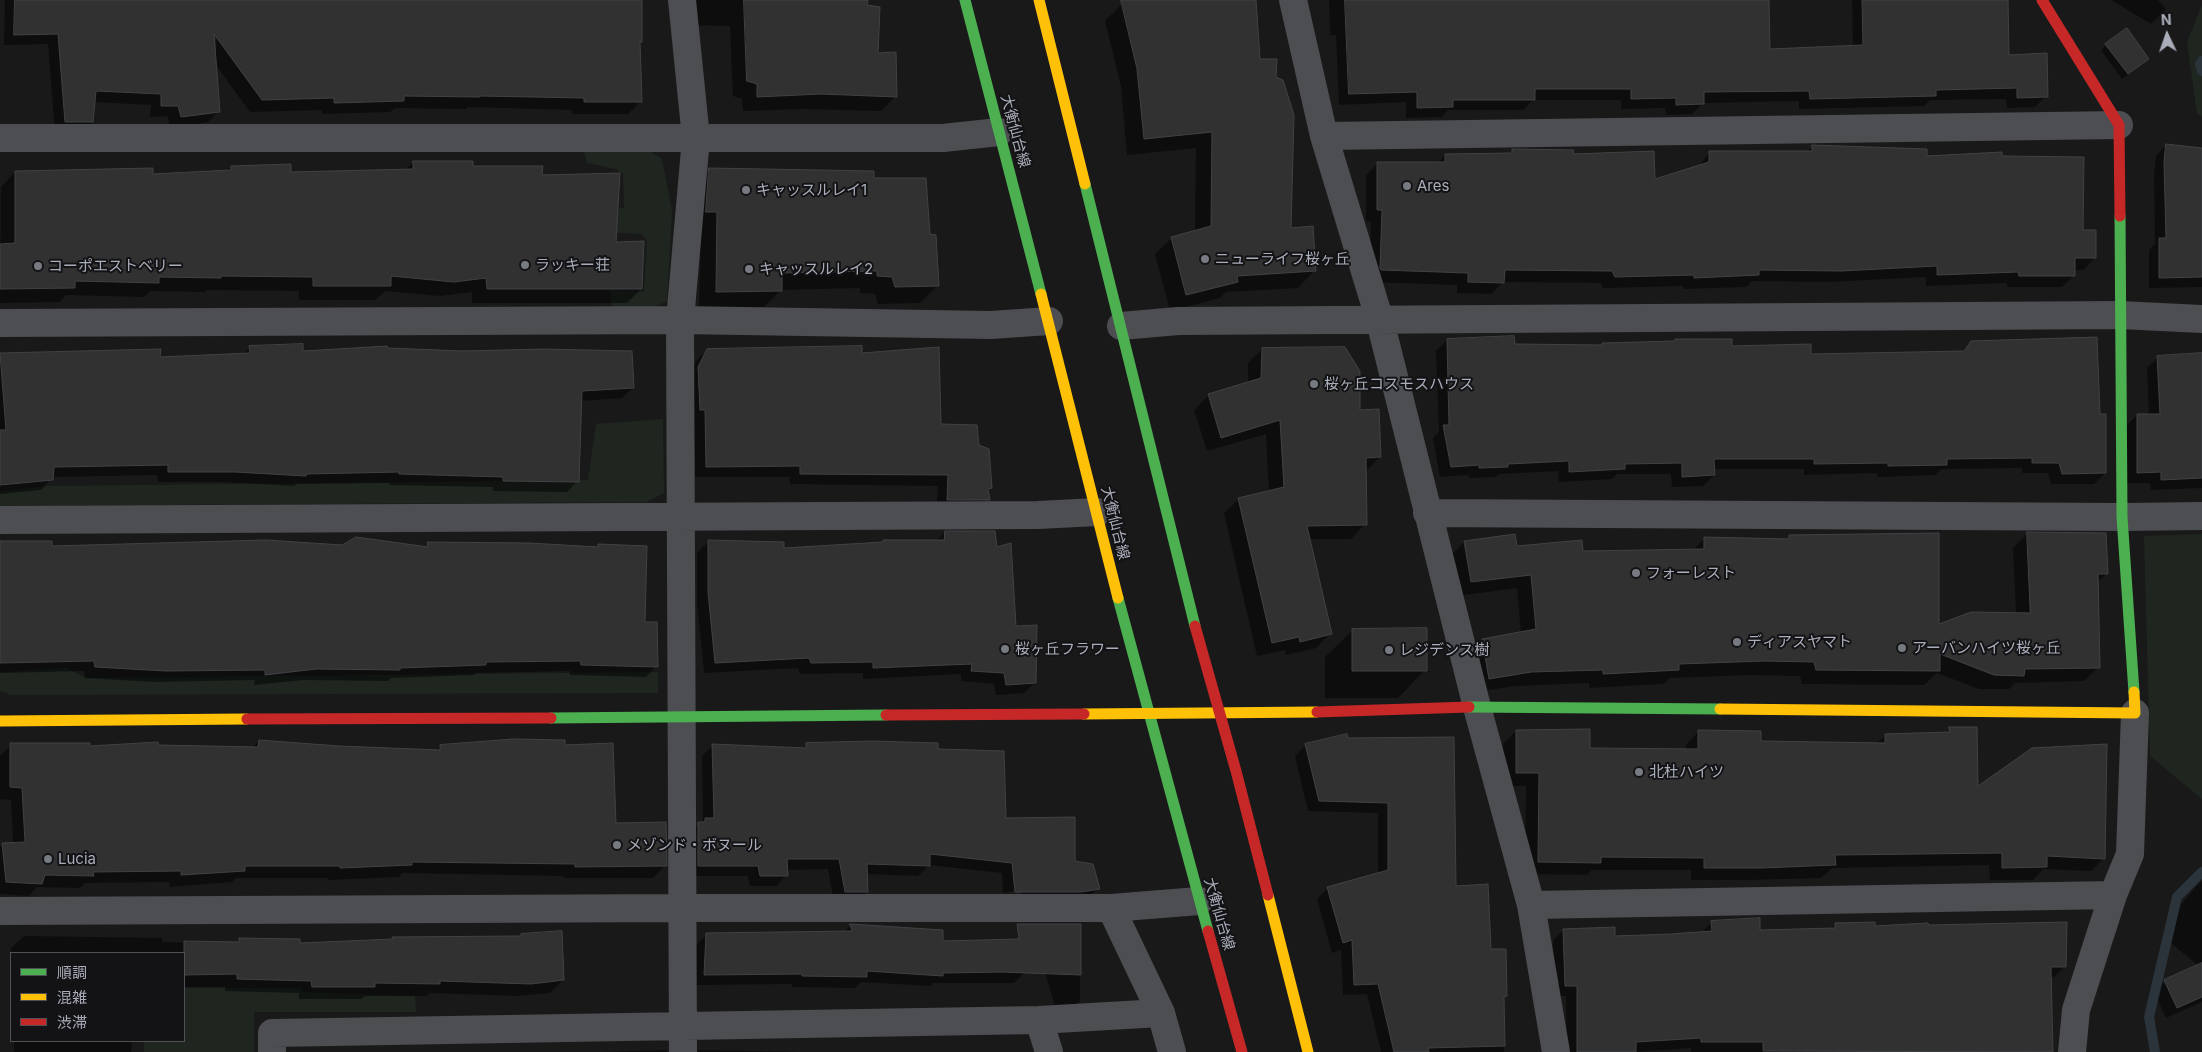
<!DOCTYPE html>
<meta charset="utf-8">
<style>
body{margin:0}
#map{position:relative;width:2202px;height:1052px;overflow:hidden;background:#191919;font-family:Inter,"Noto Sans JP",sans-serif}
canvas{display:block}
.legend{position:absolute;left:10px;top:952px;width:175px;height:90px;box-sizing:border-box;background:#131315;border:1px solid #4f5157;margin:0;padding:6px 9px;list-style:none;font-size:15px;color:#aaaeba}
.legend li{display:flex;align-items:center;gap:10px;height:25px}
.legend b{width:25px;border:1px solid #4f5157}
.north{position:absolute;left:2142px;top:10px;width:50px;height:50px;-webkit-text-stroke:4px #131315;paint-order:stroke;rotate:357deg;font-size:14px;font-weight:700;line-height:20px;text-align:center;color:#aaaeba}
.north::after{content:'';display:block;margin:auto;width:18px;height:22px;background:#aaaeba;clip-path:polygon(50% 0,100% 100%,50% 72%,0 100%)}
</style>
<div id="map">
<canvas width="2202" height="1052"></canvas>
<ul class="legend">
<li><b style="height:6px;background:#4caf50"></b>順調</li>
<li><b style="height:6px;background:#ffc107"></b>混雑</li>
<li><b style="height:6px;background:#c62828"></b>渋滞</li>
</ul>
<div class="north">N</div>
</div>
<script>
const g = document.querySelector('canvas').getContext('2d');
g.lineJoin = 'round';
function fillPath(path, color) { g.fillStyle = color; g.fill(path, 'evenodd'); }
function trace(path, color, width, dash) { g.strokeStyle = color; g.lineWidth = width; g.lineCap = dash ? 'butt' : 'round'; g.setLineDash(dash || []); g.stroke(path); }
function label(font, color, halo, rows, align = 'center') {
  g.font = font + ' Inter,"Noto Sans JP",sans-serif'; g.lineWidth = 4; g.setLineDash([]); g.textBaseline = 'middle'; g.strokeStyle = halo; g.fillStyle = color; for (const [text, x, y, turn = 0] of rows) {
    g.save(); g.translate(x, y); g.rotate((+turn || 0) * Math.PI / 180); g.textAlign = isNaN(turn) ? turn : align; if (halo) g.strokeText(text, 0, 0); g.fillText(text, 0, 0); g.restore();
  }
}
fillPath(new Path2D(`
 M2202,5V116L2197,114L2187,42Z
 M596,148L648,150L662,159L672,211L667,301L654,307H612L610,290L644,292L647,241L642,234L566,230L567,210L624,208L623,174L616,169L587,163L584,152Z
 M663,419L664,493L646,502L0,506V491L48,486L588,480L596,424Z
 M2202,534V799L2150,756L2144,536Z
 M66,668L86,678L658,672V693L11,695L0,691V672Z
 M184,988H301L302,992L415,996L416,1012H254V1052H144V1041H184Z`), '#1f2620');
fillPath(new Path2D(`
 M5,0H186L214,52H216L218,0H640L639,43L640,102L628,114H573L572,110L468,107L466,109L395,108L390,112L322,114V110L250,112L215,64L219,111L208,122L171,128L167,116L150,117L151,105L93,102L92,122L81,133H55L48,44L4,45Z
 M685,0H866V6L877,54L896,96L881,111L805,109L743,111L742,99L733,96L730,26L686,25Z
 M1140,0H1255L1259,60L1275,78L1290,229L1314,271L1298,288L1226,292L1220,298L1170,311L1155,254L1172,238L1195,232L1196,148L1127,155L1121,86L1105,21L1122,4Z
 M1329,0H1768L1769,50L1853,47L1852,0H2007L2008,56L2046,96L2035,107L2007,108L2006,99L1930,100L1924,106L1799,109V101L1703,103L1692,114L1666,115L1665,108L1621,109V100H1533L1523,110H1448L1441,117L1406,118V102L1339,105L1336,35H1330Z
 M2111,0H2158L2166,9L2151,24Z
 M2106,45L2142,64L2122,79L2101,50Z
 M2166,145L2202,149V287L2149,288V250L2155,244L2154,174L2156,156Z
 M1813,146L1926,157H2001L2082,231L2095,258L2083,270H2074V275L2062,287H2007V283L1926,286V277L1828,282L1752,281L1746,287L1683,289V286L1603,288L1601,283L1503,282L1491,294L1457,293V285L1370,282L1371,221H1366V175L1378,163H1438L1445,155L1509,154L1513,150L1572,155L1653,180L1698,167L1709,153L1807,152Z
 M413,162L541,176L615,243L641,289L627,303H472V292L439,296L385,291L375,300H299V291L207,290L205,292L150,291L144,297L66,295L60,302L0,303L1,187L15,172L152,176L226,172L231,167L290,173L405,170Z
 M710,169L873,179L929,236L938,285L920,303L878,304L875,294L860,293V288L781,290L763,308L699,309L701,229L692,186Z
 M1447,340L1514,346H1601L1603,344L1673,342L1675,340L1810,355L1961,352L1971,342L2098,416L2105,473L2094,484H2051L2048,473H2022V468L1941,469L1935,475L1877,477V473L1804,475V469H1713L1714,475L1703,486L1672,487L1671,474H1617L1612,479L1559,482L1558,471L1499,474L1495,477L1469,478L1468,475L1440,477L1433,438L1439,432L1436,351Z
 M250,348L302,353L386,349L633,388L622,398L581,401L577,481L567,492L493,491V487L389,485V483L296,484L294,486L223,482H158L157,475L52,477L41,490L0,494V354L159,350V359L243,354Z
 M1262,349L1359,412L1380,457L1365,472V524L1351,539H1309L1330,634L1316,648L1286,655L1285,650L1257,656L1224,513L1239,499L1269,491L1266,434L1207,451L1194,410L1208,396L1248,383V363Z
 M707,350L861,354L940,426L978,445L991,488L987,492L988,499L978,510H936L938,486L790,484V477H695L694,420H689L688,379L696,361Z
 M2202,354V488L2151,490L2150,483H2127L2126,426L2137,415H2149L2147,368L2158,357Z
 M945,532L996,548L1015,627L1035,682L1024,693L996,695L994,684L961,681V674L863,679V673L800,674L798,668L704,673L697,603V553L708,542L782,549L936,541Z
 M2028,533L2106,574L2097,583L2099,667L2084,681L2015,683L2009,689H1979L1937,673L1924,685L1802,684L1800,676L1749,675L1670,678L1663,684L1589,688V683L1516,686L1474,692L1468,655L1482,640L1521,633L1517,588L1457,596L1450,556L1464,542L1582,552L1692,551L1705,538L1786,540L1790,536L1938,626L2016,614L2013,548Z
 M0,542L50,547L424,548L428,544L596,548L599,545L644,623L656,666L646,677L570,675V671L476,673L474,675L391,678L388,681L304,680L254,685L255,680L154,682L85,678L84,671L0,673Z
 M1353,630L1425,670L1398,698H1325V657Z
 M1949,728L1976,789L2104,858L2091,871L2043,869L2033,880H1990L1989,865L1832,868L1821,878L1746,880H1691V870H1592L1587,875L1525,874L1526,786H1503V744L1516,731L1589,749L1686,750V745L1699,731L1760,742L1876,744L1886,735L1944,734Z
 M1346,736L1454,887L1490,951L1506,996L1503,999L1504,1052H1381L1367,994L1343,995L1341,950L1332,953L1317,899L1328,888L1378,875V813L1308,811L1295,756L1305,746Z
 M259,741L339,748L435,751L440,746H564L614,824L665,866L653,878H564L563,876L402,873L399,877L328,880V878H236L232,882L170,887L169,882L85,883L80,888L37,887L29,896L0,894V847L3,844L13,843L11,800L0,799V756L11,745L89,747L252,748Z
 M713,745L802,749L806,745L937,750L1005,819L1074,862L1098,888L1087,899L1025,903L1021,890L1003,893L1002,873L929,865L918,876L866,874L867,892L856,903H834L828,869L787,870V875L776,886H750L748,876H687V834L703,821L702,756Z
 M2202,880V1002L2166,1018L2154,992L2165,982L2199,966L2166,939L2172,915Z
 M1712,922L1759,931L1830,930L1835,924L1874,928L2065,966L2054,977H2050L2052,1052H1691V1048L1635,1052H1567L1566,996H1555L1553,941L1563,930L1614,938L1701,933Z
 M851,925L942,931V942L1025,972L1014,983H933L931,986L861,982L855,988L792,987V984L694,985L696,945L707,934L844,932Z
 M1080,925V1001L1069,1012L1057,1013L1034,936Z
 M521,935L563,980L550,993L517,996L429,993L426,996H365L361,999H299V993L225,991V987H184V953H11V962V948L24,936L162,938V942L236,943L239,939L299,944L391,940L393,938H519Z
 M14,1041H132L131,1052H14Z
 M666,1050L667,1052H604Z
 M699,1050L800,1052H698Z`), '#0007');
trace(new Path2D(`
 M2202,61L2200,64L2202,71
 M2155,1052L2149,1017L2177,897L2202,872`), '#2b333b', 10);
const building = new Path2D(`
 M15,0H642V42H640L642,102H584V98L480,96V97L404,96V101L334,103V98L262,100L214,34L220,112L181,117L178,106H161V94L96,91L93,122H65L58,34L14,35Z
 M744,0H868L867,5L880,7L878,53L896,52L897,97L821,94L757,97V84L747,81Z
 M1121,0H1256L1260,59H1277L1276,77L1283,80L1294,115L1291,228L1313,226L1316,271L1237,276L1238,282L1186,295L1171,237L1211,226L1212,132L1144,139L1137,69Z
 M1345,0H1769L1770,49L1863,45L1862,0H2008L2009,55L2047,53L2048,97L2017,98V88L1936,90V96L1810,99L1809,91L1704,92V104L1676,105V98L1631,99V89H1535V100H1453V107L1417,108V92L1349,94Z
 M2127,28L2149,59L2128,74L2105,44Z
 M2166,144L2202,148V277L2159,278V238H2166L2164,163Z
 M1812,145L1927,149V156L2002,152V156L2084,157L2083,230H2096V258H2075V276H2019L2018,272L1937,275V266L1841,271L1759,270V275L1694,278V275L1615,277L1612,271L1505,270L1504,283L1468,282V273L1381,270L1380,268L1382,210H1377V162H1445V154L1512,153V149L1574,150L1573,154L1654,151L1655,179L1709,162V151H1812Z
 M413,161H473V166H543L542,175L620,173L616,242L644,241L642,289H487L486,278L454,282L391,276V286H313V277L221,276V278L159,277V283L75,281V288L0,289V244L15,243V171L153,168V174L231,170V166L291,164V172L413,169Z
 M709,168L874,171V178H926L930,234L936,235L939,286L895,287L892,277L877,276V271L782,273V291L716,292L717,212H706Z
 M1514,336L1515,344L1602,345V343L1675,341V339H1732V346L1811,344V354L1964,351L1971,341L2097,337L2100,414H2106V473L2062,474L2059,463H2032V458L1947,459V465L1888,466V463L1814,464V459H1714L1715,475L1682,477V463L1625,464V469L1569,472V461L1508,464V467L1479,468V465L1451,467L1443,425H1449L1447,339Z
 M303,344V351L387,346L388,348L463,351L543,349L632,351L634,388L582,391L579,482L503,481V477L399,474V472L306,474V476L235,472H168V465L54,467L53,480L0,485V430H6L0,353L161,349L160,357L250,353L249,346Z
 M862,346V353L939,347L941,424L977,425L979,445L989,449L992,488L988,489L990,500H947L948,475L800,474V466L706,467L705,410H700L698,367L707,349Z
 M1345,347L1360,371V410L1379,409L1381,457L1366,458L1367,525L1307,526L1332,634L1300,642L1299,637L1272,643L1238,498L1284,487L1280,420L1221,438L1208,394L1261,378L1262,348Z
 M2202,353V478L2161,480V472L2137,473V414H2160L2157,356Z
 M945,531H995L997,547L1011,543L1016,626L1037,625L1036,683L1006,685L1004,673L971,671L972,664L873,668V662L811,663L809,658L715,663L708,592V540L784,542V548L883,542V540H944Z
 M2027,532L2106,533L2108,574H2098L2100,668L2025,669L2024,676L1994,675L1940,654V671L1816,670L1814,662L1764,661L1679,664V670L1603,674V670L1531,672L1489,679L1482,639L1536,629L1531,575L1471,582L1464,541L1515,534L1517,546L1582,540L1583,551L1704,549V537L1789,539V535L1939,533V624L1971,612L2030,613Z
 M356,537L428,547L427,542L529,543L598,547V544L647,546L645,622H657L658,667L581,665L580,661L486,662V665L400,668V670L316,669L265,675V670L166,671L95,667L94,661L0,663V541H52V546L266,540L342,545Z
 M1427,628V671H1352V629Z
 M1949,727H1977L1978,786L2032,748L2107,744L2105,859L2047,856V867L2002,868V853L1835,855L1836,865L1760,868H1704V858L1601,857V863L1538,862L1539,773H1516V730L1590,729V748L1698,749V730L1761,731V741L1885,743V734L1949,732Z
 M1347,734L1348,738L1454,737L1456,886L1488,884L1491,949H1506L1507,996L1504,997L1505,1046L1428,1048L1429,1052H1394L1378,984L1354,985L1352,940L1343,943L1327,887L1388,870V803L1319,801L1305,744Z
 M514,739L565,740V745L613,743L616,823L666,822L667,866L575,867V864L412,862V865L340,868V866H245V871L181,875V871L93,872L94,876L45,875L42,884L6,882L2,843L25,842L22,788L10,787V743H90V746L158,742L159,745L258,747L259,740L339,746L440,750V745Z
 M873,741L938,743V749L1004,751L1006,818L1075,817V861L1093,864L1100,889L1081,892H1015L1012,863L930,854V866L867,864L868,892H845L839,859H787L788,876H760L758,866H698V822H705V818H714L712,744L806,748V743Z
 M1760,918V930L1835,928V923L1875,922V926L1928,923L1929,925L2067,922L2066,967H2051L2053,1052L1763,1051V1042H1701V1038L1636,1042V1052H1577V986H1565L1563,929L1615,927V936L1671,934L1712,931L1711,921Z
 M850,924L943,930V941L1019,939L1017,924H1081V975L1002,972L943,973V976L867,971V977L802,976V974L704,975L706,933L852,931Z
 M562,931L564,980L531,984L440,981V984L375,983V987H312L311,981L237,979V974L184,975V941L239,942V938L300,939V943L393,939L392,937L521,936V934Z
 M2202,963V997L2177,1008L2164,980Z`);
fillPath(building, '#313131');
trace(building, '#414245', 1);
trace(new Path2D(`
 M682,0L696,138L680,320L683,1052
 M1293,0L1324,136L1380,321L1477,707L1531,905L1556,1052
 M1324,136L2119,125
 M0,138H943L999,132
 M0,323L680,320L991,325L1049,321
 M1121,326L1178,321L2120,315L2202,319
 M1427,513L2122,517L2202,516
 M0,520L1038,515L1097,512
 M1531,905L2113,895
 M1111,908L1161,1013L1172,1052
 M0,911L682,908H1111L1199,901
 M1039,1020L1049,1052
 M272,1052V1033L1039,1020L1161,1013
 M2072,1052L2076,1010L2113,895L2130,854L2135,713`), '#4d4e52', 28);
trace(new Path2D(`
 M965,0L1041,294
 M1085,184L1195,626
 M2120,216L2122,517L2134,692
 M1118,598L1208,931
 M1469,707L1720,709
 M551,718L886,715`), '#4caf50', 11);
trace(new Path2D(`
 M1039,0L1085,184
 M1041,294L1118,598
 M1720,709L2135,713L2134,692
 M1084,714L1317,712
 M0,721L247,719
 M1268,895L1308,1052`), '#ffc107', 11);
trace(new Path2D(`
 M2042,0L2119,125L2120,216
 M1195,626L1236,771L1268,895
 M1317,712L1469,707
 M886,715L1084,714
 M247,719L551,718
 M1208,931L1242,1052`), '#c62828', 11);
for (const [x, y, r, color] of [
 [1407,186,5,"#777a82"],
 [746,190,5,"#777a82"],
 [1205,259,5,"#777a82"],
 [525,265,5,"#777a82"],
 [38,266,5,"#777a82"],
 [749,269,5,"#777a82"],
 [1314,384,5,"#777a82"],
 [1636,573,5,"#777a82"],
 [1737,642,5,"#777a82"],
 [1902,648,5,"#777a82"],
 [1005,649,5,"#777a82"],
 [1389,650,5,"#777a82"],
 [1639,772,5,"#777a82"],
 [617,845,5,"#777a82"],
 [48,859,5,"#777a82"]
]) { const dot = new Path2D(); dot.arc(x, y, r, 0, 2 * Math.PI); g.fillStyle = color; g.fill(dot); trace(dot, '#131315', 2); }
label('15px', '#aaaeba', '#131315', [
 ["大衡仙台線",1015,131,75],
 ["大衡仙台線",1115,523,76],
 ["大衡仙台線",1219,914,74]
]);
label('15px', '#aaaeba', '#131315', [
 ["Ares",1417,186],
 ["キャッスルレイ1",756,190],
 ["ニューライフ桜ヶ丘",1215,259],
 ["ラッキー荘",535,265],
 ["コーポエストベリー",48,266],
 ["キャッスルレイ2",759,269],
 ["桜ヶ丘コスモスハウス",1324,384],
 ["フォーレスト",1646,573],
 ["ディアスヤマト",1747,642],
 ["アーバンハイツ桜ヶ丘",1912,648],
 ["桜ヶ丘フラワー",1015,649],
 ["レジデンス樹",1399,650],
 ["北杜ハイツ",1649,772],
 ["メゾンド・ボヌール",627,845],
 ["Lucia",58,859]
], 'left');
</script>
